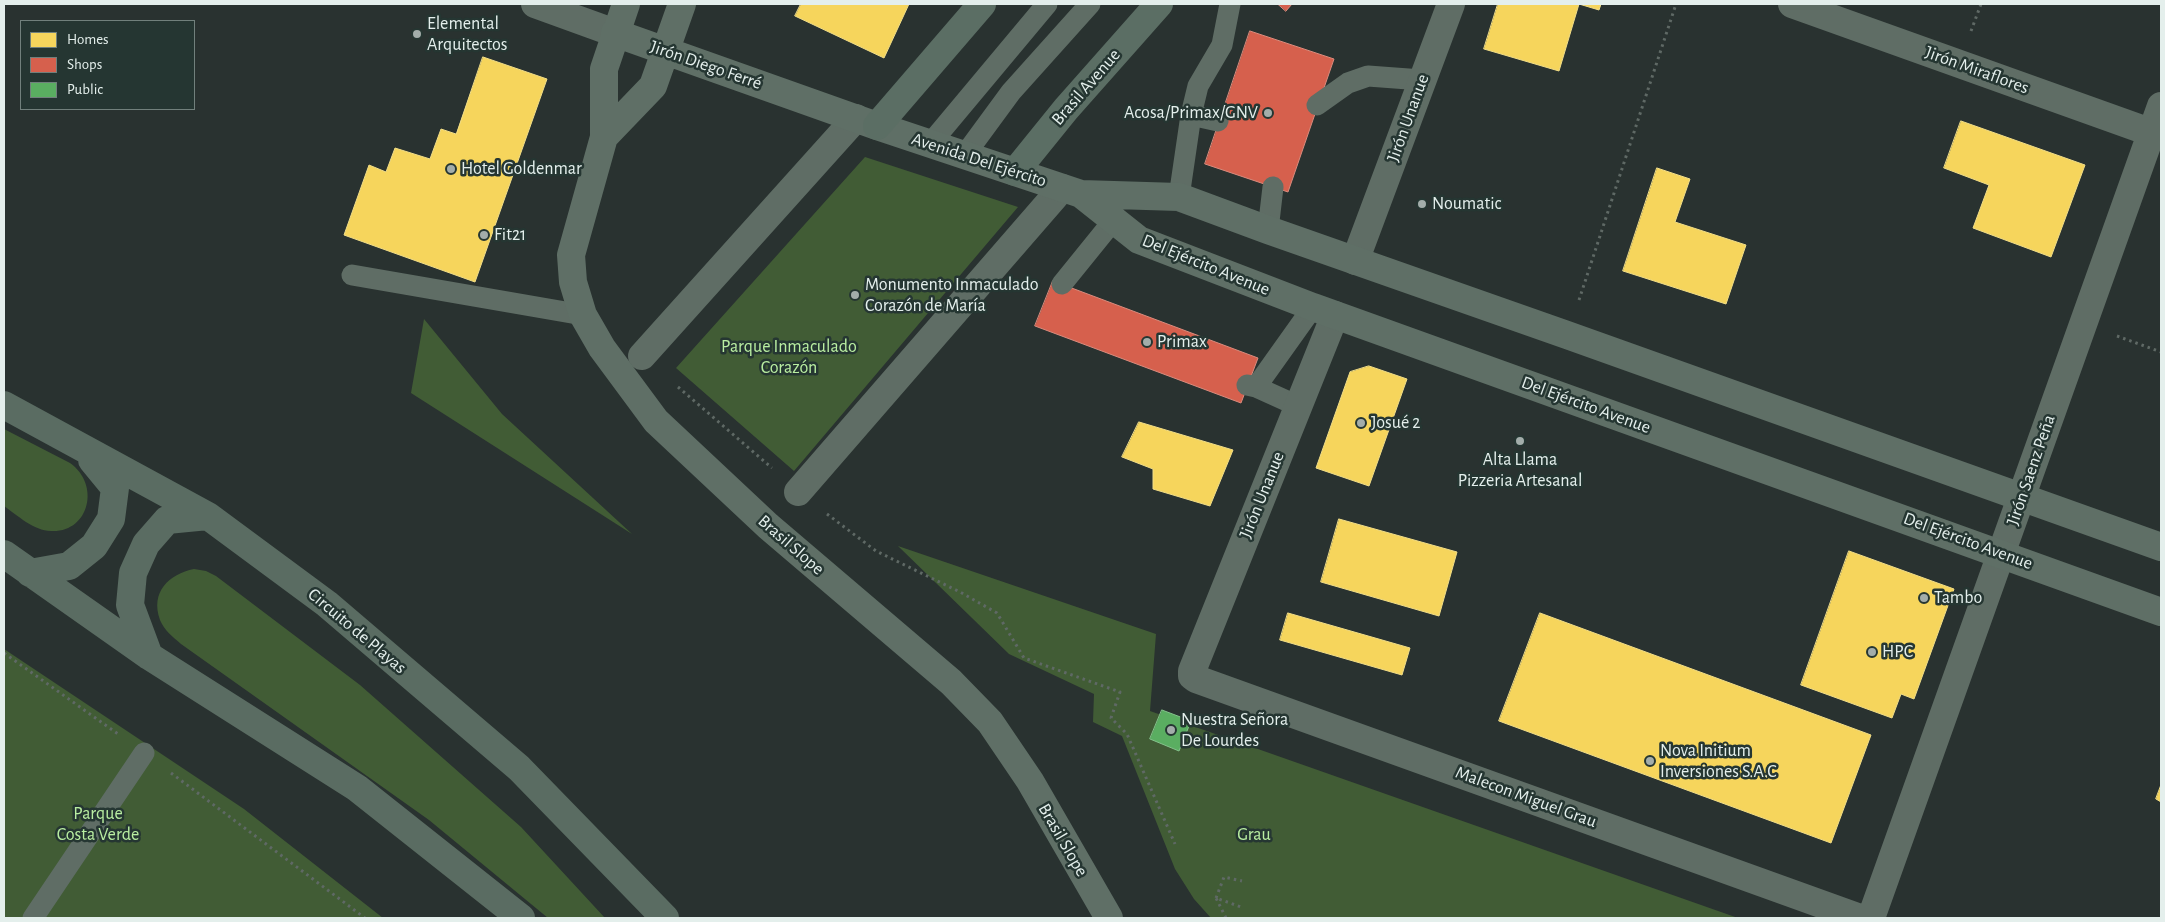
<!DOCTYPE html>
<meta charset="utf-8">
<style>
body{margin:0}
#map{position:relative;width:2165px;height:922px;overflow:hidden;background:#293230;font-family:"Alegreya Sans",sans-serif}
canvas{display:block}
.frame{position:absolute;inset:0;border:5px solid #e4efec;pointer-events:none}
.legend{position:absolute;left:20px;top:20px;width:175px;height:90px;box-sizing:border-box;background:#253632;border:1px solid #71807c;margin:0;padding:6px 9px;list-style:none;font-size:15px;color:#e4efec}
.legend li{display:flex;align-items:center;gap:10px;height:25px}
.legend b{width:25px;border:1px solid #71807c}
</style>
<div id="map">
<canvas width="2165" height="922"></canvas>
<div class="frame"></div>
<ul class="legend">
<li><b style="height:14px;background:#f6d55c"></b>Homes</li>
<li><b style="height:14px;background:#d6604d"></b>Shops</li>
<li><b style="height:14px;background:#5aae61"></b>Public</li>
</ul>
</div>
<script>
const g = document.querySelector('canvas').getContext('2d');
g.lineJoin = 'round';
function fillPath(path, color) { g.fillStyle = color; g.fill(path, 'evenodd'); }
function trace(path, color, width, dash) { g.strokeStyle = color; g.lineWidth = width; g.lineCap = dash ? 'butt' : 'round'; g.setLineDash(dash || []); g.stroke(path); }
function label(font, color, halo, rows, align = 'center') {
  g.font = font + ' "Alegreya Sans",sans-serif'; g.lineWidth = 5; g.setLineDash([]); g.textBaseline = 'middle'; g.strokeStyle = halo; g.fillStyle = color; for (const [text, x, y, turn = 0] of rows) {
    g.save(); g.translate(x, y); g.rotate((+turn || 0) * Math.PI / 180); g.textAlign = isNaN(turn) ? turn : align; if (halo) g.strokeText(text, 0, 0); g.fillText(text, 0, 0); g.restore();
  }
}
fillPath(new Path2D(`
 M865,157L1018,207L794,471L676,368Z
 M424,319L502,414L632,534L411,393Z
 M4,429L70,463C101,485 89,533 51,531C34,531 17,515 4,506Z
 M898,546L1156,634L1150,711L1738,918H1211L1194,899L1175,869L1122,736L1093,722L1094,694L1009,654Z
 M194,569L206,571L216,576L360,685L521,827L605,918H548L429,820L181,644C173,637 164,630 160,620C150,592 169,574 194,569Z
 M4,649L244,809L383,918H4Z`), '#415c35');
const homes = new Path2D(`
 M801,4H909L884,58L795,16Z
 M1498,4H1601L1599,10L1579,4L1559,71L1484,49Z
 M483,57L547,79L475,282L344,235L369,165L386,172L395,148L430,159L441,129L456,134Z
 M1961,121L2085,165L2051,257L1973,228L1989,185L1944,168Z
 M1657,168L1690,179L1675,222L1746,245L1726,304L1623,271Z
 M1369,366L1407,379L1369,486L1316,468L1350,372Z
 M1139,422L1233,450L1210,506L1153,489V469L1122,457Z
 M1339,519L1457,552L1439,616L1321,582Z
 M1849,551L1954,589L1914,699L1901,694L1892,718L1801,685Z
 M1288,613L1410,648L1402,675L1280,640Z
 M1540,613L1871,735L1831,843L1499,721Z
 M2161,785V802L2156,799Z`);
fillPath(homes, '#f6d55c');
trace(homes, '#f1dd87', 1);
const shops = new Path2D(`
 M1278,4H1292L1286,11Z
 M1250,31L1334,59L1288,192L1205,164Z
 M1053,281L1258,358L1241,403L1035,326Z`);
fillPath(shops, '#d6604d');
trace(shops, '#da8b7d', 1);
const public = new Path2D(`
 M1162,710L1191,721L1179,751L1150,739Z`);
fillPath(public, '#5aae61');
trace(public, '#83c28b', 1);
trace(new Path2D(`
 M1971,31L1981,4
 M1579,300L1676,4
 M2117,336L2161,352
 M678,387L772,468
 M827,514L876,551L960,592L997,613L1024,658L1120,692L1111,718L1127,734L1175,844
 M4,653L118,734
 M171,773L365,918
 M1216,898L1224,877L1242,881
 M1226,918L1216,898L1241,907`), '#5f6965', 3, [2.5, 4]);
trace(new Path2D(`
 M1317,105L1348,83L1368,76L1422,80
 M1191,115L1218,121
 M930,144L1047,4
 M964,156L1011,92L1090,4
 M1179,197L1191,115L1198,86L1222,45L1230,4
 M1268,230L1273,187
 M352,275L583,315
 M1062,284L1113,221
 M1247,385L1256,387L1313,307
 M1256,387L1298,406
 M33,918L144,753`), '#5f6d65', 21);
trace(new Path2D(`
 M642,356L856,118
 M798,492L1062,188`), '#5f6d65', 28);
trace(new Path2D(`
 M535,4L615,33
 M1792,4L2161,136
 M1355,261L1451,4
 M1335,315L1192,671V676L1196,679L1860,918
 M1871,918L2161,106`), '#5f6d65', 28);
trace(new Path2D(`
 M626,4L604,69V137L571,255L573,282L583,315L602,348L656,421L768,526L951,682L990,722L1030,781L1109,918
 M615,33L877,126L1081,194L1179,197L1268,230L1567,335L2161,547
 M604,137L653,86L682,4
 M1081,194L1139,240L1313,307L2161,612`), '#5f6f66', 28);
trace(new Path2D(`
 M877,126L982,4
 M1015,172L1066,109L1159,4`), '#5b6e64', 28);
trace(new Path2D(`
 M4,405L208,516L327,604L519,768L665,918
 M4,554L149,656L357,788L521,918
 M30,573L69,566L94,546L111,519L115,488L92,460
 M149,656L130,605L133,573L146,544L167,520L208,516`), '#5a6c62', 28);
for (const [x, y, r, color] of [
 [417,34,5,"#a3adaa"],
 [1268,113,5,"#a3adaa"],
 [451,169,5,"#a3adaa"],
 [1422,204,5,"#a3adaa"],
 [484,235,5,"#a3adaa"],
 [855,295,5,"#a3adaa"],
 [1147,342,5,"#a3adaa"],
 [1361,423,5,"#a3adaa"],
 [1520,441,5,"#a3adaa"],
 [1924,598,5,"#a3adaa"],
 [1872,652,5,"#a3adaa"],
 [1171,730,5,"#a3adaa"],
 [1650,761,5,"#a3adaa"]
]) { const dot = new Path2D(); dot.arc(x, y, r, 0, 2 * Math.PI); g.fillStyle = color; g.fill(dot); trace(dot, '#253632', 2); }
label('18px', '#e4efec', '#253632', [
 ["Elemental",427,24],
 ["Arquitectos",427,45],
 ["Acosa/Primax/GNV",1258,113,"right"],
 ["Hotel Goldenmar",461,169],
 ["Noumatic",1432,204],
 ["Fit21",494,235],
 ["Monumento Inmaculado",865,285],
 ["Corazón de María",865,306],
 ["Primax",1157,342],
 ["Josué 2",1371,423],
 ["Alta Llama",1520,460,"center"],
 ["Pizzeria Artesanal",1520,481,"center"],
 ["Tambo",1934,598],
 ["HPC",1882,652],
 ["Nuestra Señora",1181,720],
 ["De Lourdes",1181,741],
 ["Nova Initium",1660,751],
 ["Inversiones S.A.C",1660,772]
], 'left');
label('18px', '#e4efec', '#253632', [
 ["Jirón Diego Ferré",706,65,19],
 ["Jirón Miraflores",1977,70,20],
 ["Brasil Avenue",1086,87,-49],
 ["Jirón Unanue",1408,118,-70],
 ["Avenida Del Ejército",979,160,18],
 ["Del Ejército Avenue",1206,265,22],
 ["Del Ejército Avenue",1586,405,20],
 ["Jirón Saenz Peña",2031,470,-71],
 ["Jirón Unanue",1262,495,-68],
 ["Del Ejército Avenue",1968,541,20],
 ["Brasil Slope",791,545,41],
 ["Circuito de Playas",357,631,40],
 ["Malecon Miguel Grau",1526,797,20],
 ["Brasil Slope",1063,840,60]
]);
label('18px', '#b9eea1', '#253632', [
 ["Parque Inmaculado",789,347],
 ["Corazón",789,368],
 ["Parque",98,814],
 ["Costa Verde",98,835],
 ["Grau",1254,835]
]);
</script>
